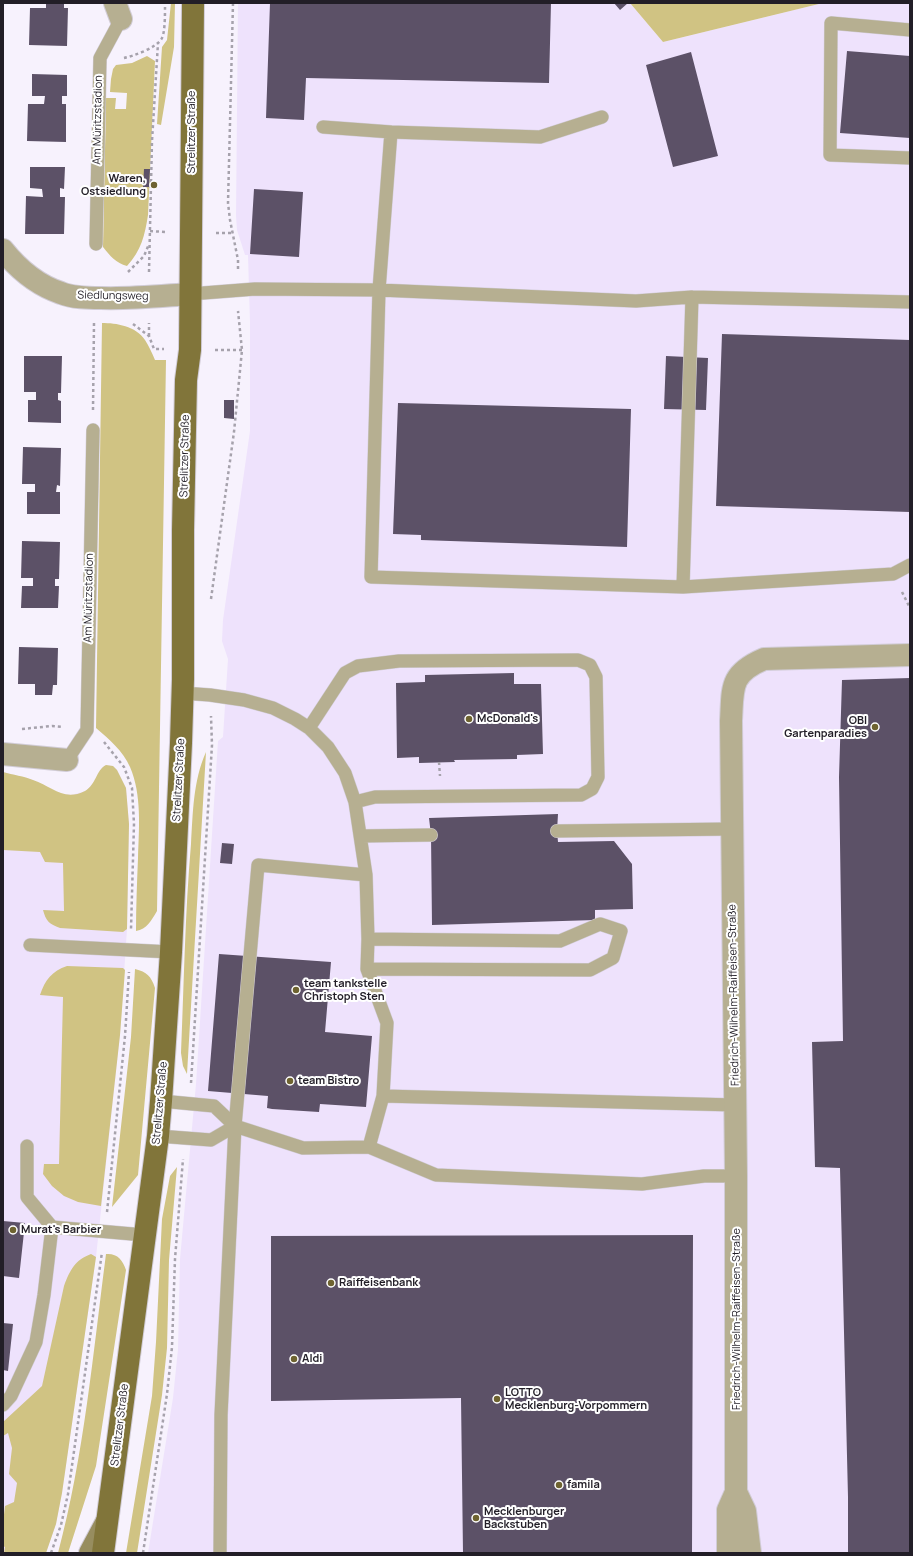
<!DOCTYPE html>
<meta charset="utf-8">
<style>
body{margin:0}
#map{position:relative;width:913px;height:1556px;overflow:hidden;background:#f7f2fd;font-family:Manrope,sans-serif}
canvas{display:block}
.frame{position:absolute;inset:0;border:4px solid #221e27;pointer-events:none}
</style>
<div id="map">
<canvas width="913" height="1556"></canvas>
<div class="frame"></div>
</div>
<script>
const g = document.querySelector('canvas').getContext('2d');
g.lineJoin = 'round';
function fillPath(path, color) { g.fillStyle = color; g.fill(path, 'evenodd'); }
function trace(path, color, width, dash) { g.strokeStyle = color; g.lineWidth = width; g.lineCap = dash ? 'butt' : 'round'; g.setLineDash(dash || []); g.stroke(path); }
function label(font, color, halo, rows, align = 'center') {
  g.font = font + ' Manrope,sans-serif'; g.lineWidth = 4; g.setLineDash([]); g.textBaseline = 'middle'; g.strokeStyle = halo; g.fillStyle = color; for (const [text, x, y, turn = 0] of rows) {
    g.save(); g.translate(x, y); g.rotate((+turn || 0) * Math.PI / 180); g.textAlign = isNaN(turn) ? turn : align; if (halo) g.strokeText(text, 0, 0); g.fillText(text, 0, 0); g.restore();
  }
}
fillPath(new Path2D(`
 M238,3H630L663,42L823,3H910V1553H148L173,1398L178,1349L180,1259L196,1084L218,741L223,737L228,659L222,641L223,620L250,431V322L248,255H245L237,230L236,216Z
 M106,765L113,766L117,770L126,788L129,824L127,929L120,1035L96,1257L62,1493L56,1524L46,1553H3V772L33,780L57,793L71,795L86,791L95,781L102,768Z`), '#eee2fc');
fillPath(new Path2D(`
 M171,3H175L174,47L161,125L157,124L162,47L167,40Z
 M630,3H823L663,42Z
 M147,56L155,61L148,215C145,235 141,251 127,266C116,263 110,256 103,247L106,98H116L115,109H126L127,93L110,92L111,79L113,69L116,65L132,63Z
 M102,323C116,323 136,326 145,340C149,346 152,353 155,360H166L157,911C151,921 147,929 136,931C136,907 137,882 138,858C139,828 142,795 130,767C123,751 109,739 96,728Z
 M206,752L187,1074L183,1066L181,1053C184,983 185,913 191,844C193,813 193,781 206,752Z
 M106,765L113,766L117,770L126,788L129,824L127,929L123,932L60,928C49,924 46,921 43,910L64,911L63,863L45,862L40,852L3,850V772C13,775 24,776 33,780C52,786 63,802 85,791C96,785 96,770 106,765Z
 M67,966L123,968L125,970L120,1035L101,1206L78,1202L64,1196L52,1186L43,1174L44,1164H59L63,997L40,995C45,980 52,971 67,966Z
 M135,969C147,972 151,976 155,988L138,1175L112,1207L131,1037Z
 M177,1167L169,1260L167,1348L162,1395L137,1553H126L152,1396L156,1342L162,1219L170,1176Z
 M91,1254L96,1257L62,1493L56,1524L46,1553H4L5,1547L3,1546V1523L5,1506L14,1502L17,1483L9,1474L12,1448L8,1433L3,1436V1422L42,1386L64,1286C70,1270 75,1260 91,1254Z
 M106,1254C117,1253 123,1260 126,1270L96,1466L68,1553H58C84,1456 93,1354 106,1254Z`), '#d0c383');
fillPath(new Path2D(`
 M46,3H64V8H68L67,46L29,45L30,8H46Z
 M270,3H551L549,83L306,78L304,120L266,118Z
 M614,3H628L620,10Z
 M847,51L910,56V138L840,133Z
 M691,52L718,156L673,167L646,65Z
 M32,74L67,75V96H62V104H66V142L27,141L28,104H44L45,96H32Z
 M30,167H65L64,189L60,188V197H65L64,234H25L26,196L43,197L42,189L30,188Z
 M144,169H150L149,187H143Z
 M254,189L303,192L299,257L250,254Z
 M722,334L910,340V512L716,506Z
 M24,356H62L61,393H58V400L61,401V423L28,422V400H36V392H24Z
 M666,356L708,358L706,410L664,409Z
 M224,400H234V419L224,418Z
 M398,403L631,409L627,547L421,540V535L393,534Z
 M23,447L61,448L60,486L57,485L56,492H60V514H27V492H35V484H22Z
 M22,541L60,542L59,579H55V586H59L58,608H21L22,586H33V578H21Z
 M19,647L58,648L57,685H53L52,695H35V684H18Z
 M514,673V684H541L543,754L517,755V759L454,760L455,762L419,763V757L397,758L396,683L425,682V675Z
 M910,678V1553H848V1497L840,1168L815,1167L812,1042L843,1041L839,777L842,680Z
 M558,814L557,831L558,842L614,841L632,864L633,909L595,910V920L432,925L431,835L429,818Z
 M222,843L234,844L232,864L220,863Z
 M219,954L331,962L325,1032L372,1036L366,1107L320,1104L319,1112L272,1109L267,1108L268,1096L208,1091Z
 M3,1221L25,1223L19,1278L3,1276Z
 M693,1235L692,1553H463L461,1398L271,1401V1236Z
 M3,1323L13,1324L8,1371L3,1370Z`), '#5c5167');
const lane = new Path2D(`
 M910,30L831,23L830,155L910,158
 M323,127L391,132L540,137L602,117
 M391,132L379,290L371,577L683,587L893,574L910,565
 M96,244L100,58L121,19
 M190,294L255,289L379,290L636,301L692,297L910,302
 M683,587L692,297
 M182,693L210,695L244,700L273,708L295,719L309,728L328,747L345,773L355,802L366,875L368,939L367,969L387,1023L383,1096L369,1147L436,1175L642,1184L704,1176H736
 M309,728L345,673L358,666L399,661L578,660L590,665L596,677L598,777L592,789L581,795L375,797L355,802
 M67,760L87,730L93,430
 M557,831L732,829
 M361,836L431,835
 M30,945L171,952
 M367,969L590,970L613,958L621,931L600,924L560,941L368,939
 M383,1096L735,1105
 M235,1126L303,1148L369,1147
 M158,1136L211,1140L235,1126L214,1106L161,1101
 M27,1146V1197L52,1227
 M3,1405L11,1396L36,1342L44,1295L52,1227L144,1235
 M220,1553L221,1415L235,1126L258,865L366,875`);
const street = new Path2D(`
 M115,3L121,19
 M3,250C19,270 37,285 61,293C73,298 88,298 101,298C131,299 160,296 190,294
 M3,754L67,760
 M736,1492V1176L731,721C733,688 729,674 764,659L910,655
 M728,1553V1510L736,1492L745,1511L750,1553`);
const secondary = new Path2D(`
 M90,1553L106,1523`);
const primary = new Path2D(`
 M103,1553L158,1136L161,1101L171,952L181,743L183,679V530L186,380L190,350L193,3`);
trace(lane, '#d1ccd6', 14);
trace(street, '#d1ccd6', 24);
trace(secondary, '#d1ccd6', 24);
trace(primary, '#d1ccd6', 24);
trace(new Path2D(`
 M233,3L228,203L230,220L238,260V270
 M124,58C133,56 157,48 162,38C165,32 165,15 165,7
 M150,231L165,232
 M216,233H231
 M128,272L144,256L149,244
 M149,272L152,141L158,43
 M133,324L149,336L154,349H164
 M149,336V323
 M215,350H242
 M93,410L94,323
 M902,592L910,608
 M211,599L234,432L242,350L238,311
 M22,729L52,726L63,727
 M104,742L124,767L132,788L134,824L131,929
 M439,762L440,776
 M191,1083L212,745L211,716
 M107,1212L125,1036L129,972
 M51,1553L61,1525L68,1494L102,1252
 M143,1553L167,1394L172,1347L175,1259L183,1159`), '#a6a2ac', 2.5, [3, 3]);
trace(lane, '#b6af91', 13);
trace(street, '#b6af91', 22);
trace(secondary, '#978d5f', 22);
trace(primary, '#81753a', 22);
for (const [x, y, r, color] of [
 [154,185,4,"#6e6330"],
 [469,719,4,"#6e6330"],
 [875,727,4,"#6e6330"],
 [296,990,4,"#6e6330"],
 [290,1081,4,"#6e6330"],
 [13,1230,4,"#6e6330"],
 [331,1283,4,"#6e6330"],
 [294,1359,4,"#6e6330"],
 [497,1399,4,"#6e6330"],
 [559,1485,4,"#6e6330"],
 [476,1518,4,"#6e6330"]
]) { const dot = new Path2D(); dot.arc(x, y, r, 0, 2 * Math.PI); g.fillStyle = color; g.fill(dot); trace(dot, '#fff', 1.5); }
label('11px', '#221e27', '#fff', [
 ["Am Müritzstadion",98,120,-89],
 ["Strelitzer Straße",192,132,-90],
 ["Siedlungsweg",113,296,1],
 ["Strelitzer Straße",185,456,-89],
 ["Am Müritzstadion",89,598,-89],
 ["Strelitzer Straße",179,780,-87],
 ["Friedrich-Wilhelm-Raiffeisen-Straße",734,995,-91],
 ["Strelitzer Straße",160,1103,-85],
 ["Friedrich-Wilhelm-Raiffeisen-Straße",737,1319,-90],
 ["Strelitzer Straße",120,1425,-83]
]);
label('bold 11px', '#221e27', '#fff', [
 ["Waren,",146,179,"right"],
 ["Ostsiedlung",146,192,"right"],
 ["McDonald's",477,719],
 ["OBI",867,721,"right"],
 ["Gartenparadies",867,734,"right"],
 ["team tankstelle",304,984],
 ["Christoph Sten",304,997],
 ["team Bistro",298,1081],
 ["Murat's Barbier",21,1230],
 ["Raiffeisenbank",339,1283],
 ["Aldi",302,1359],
 ["LOTTO",505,1393],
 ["Mecklenburg-Vorpommern",505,1406],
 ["famila",567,1485],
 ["Mecklenburger",484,1512],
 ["Backstuben",484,1525]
], 'left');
</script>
